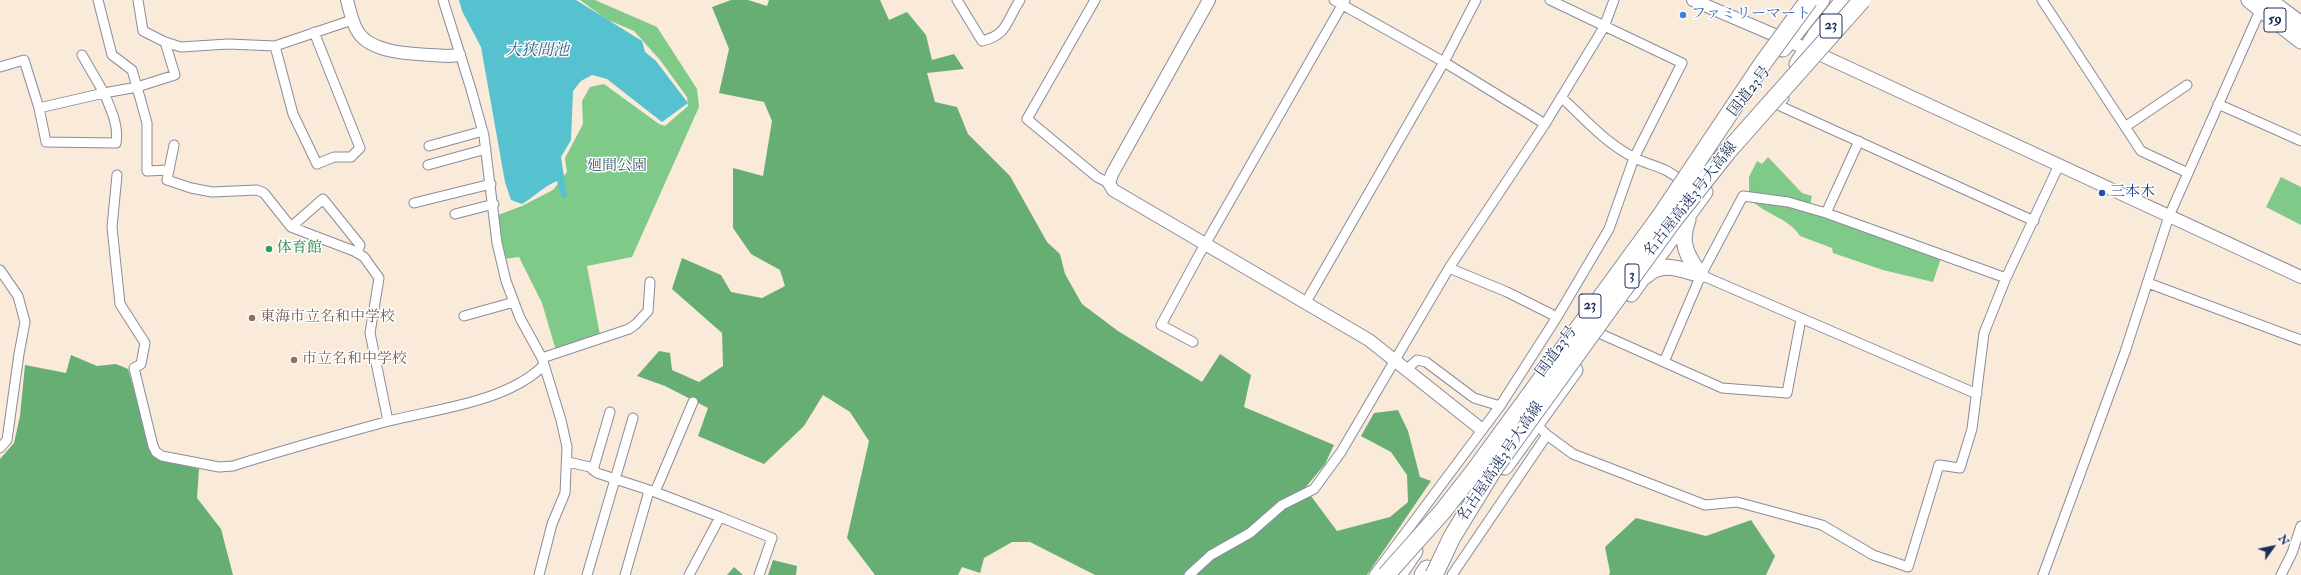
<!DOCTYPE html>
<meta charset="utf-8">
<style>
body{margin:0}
#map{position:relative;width:2301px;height:575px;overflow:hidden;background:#f9ead9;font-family:"IM FELL Double Pica",serif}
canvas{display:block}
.north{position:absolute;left:2253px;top:527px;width:40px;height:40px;-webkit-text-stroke:3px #fff;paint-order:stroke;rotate:57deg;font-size:11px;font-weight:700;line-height:16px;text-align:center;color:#1b2f5e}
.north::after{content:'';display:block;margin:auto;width:14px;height:18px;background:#1b2f5e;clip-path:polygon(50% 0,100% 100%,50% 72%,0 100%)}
</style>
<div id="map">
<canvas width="2301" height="575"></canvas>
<div class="north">N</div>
</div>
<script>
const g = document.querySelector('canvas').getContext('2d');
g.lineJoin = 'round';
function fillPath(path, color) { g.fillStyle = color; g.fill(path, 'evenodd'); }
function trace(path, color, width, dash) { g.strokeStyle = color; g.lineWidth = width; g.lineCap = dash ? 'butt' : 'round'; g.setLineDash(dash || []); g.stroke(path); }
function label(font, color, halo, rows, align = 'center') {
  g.font = font + ' "IM FELL Double Pica","Noto Serif JP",serif'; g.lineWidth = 3; g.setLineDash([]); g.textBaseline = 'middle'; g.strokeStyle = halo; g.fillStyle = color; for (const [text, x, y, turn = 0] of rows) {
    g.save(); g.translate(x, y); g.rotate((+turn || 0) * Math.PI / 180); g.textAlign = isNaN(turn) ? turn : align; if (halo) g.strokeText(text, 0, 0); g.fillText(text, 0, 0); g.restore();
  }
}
fillPath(new Path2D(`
 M580,0H595L657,27L697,89L699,107L632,257L587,266L600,335L557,354L542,303L519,257L504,259L498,215L522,206L553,190L567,172L565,158L583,124L582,101L590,87L604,84L659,124L665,126L688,106L687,97L660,60L634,31L606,19Z
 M1768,157L1802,193L1812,196L1810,205L1749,193V177L1757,161L1762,164Z
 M2281,177L2301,187V225L2266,207Z
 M1751,200L1788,205L1826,216L1941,258L1933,282L1883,270L1833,253L1832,248L1800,236C1790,219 1765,214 1751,200Z`), '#7fca88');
fillPath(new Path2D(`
 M731,0H748L767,6L769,0H880L889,20L907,12L926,35L932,60L954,54L964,69L927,73L935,102L957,107L968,134L1010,176L1047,242L1060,254L1065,274L1082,304L1118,331L1202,382L1220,354L1251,375L1244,407L1334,445L1325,464L1305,488L1337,531L1390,517L1408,502L1407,475L1391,452L1361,436L1374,413L1398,410L1408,431L1420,477L1431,481L1367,575H1095L1030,542H1012L984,558L980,573L962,567L958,575H875L847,538L869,441L850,412L823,395L804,426L764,464L698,436L708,408L665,386L637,376L659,351L670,353L672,370L699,382L723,366L722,333L672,289L682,258L721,275L731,292L762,298L785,286L780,270L751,254L733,228V168L763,176L772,121L764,102L719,93L729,49L712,7Z
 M71,355L97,366L116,364L128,369L151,450L155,458L199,469L197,498L221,529L233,575H0V459L14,443L20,416L25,365L66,373Z
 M1636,518L1706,536L1751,520L1775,556L1766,575H1609L1610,572L1605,547Z
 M773,560L797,566L796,575H768Z
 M734,567L743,575H727Z`), '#67ae74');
fillPath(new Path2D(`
 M459,0H576L642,41L645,52L656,61L688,103L662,122L607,79L592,75L581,81L573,91L571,140L561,157L567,197L562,198L557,181C544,186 534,197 522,204L511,200L505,182L481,47L462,11Z`), '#56c2d0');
const minor = new Path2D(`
 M138,0L143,31L165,42L181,47L228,44L275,46L352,20
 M443,0L471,89L484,136L497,243L506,281L520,318L542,358L561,420L567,447L565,493L552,524L539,575
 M957,0L982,41C1008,35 1006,21 1020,0
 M1095,0L1027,119L1097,177L1109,183
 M1334,0L1444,62L1545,124
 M2042,0L2141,151L2188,173
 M165,42L175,75L137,87L147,123V171L169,170L167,180L191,188L212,192L257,190L264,193L291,227L354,251L364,257L379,278L370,333L388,421
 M275,46L293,114L317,164L334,157H351L360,148L314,32
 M0,67L24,60L39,108L46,142L116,143C119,125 111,110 104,93L137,87L132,70L112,55L98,0
 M1561,97C1584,118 1606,144 1635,158C1653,167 1665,166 1681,181
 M1784,98L1778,105L2034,221
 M2218,104L2301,141
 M39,108L104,93L82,55
 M2125,127L2187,85
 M429,146L483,131
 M428,165L486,149
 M169,170L174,145
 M117,175L112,227L120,304L145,343L141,364L134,368L153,446L156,452L162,456L219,467L233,466C283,450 334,436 385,422C434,409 505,403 543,366
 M414,203L491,184
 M1826,213L1859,141
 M455,214L494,204
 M291,227L323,199L360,245L357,253
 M1449,268L1507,292L1557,317
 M0,270L18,296L25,322L19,354L7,440L0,448
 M1701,275L1977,394
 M2148,283L2301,340
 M1306,302L1444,62L1476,0
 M464,316L514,302
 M1601,334L1722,388L1787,393L1801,319
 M1193,342L1161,325L1199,255L1345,0
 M542,358L629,329L636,324L648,311L650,282
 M1664,362L1701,275L1743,196L1788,202L1826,213L2006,278
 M1407,369L1417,360L1426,362L1474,398L1500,406
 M1537,425L1547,435L1573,454L1705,505L1737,502L1822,525L1873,555L1908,567L1939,465L1960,468L1972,429L1984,333L2006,278L2059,165
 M568,462L590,467L597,473L655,492L720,517L689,575
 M593,470L610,412
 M655,492L693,402
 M720,517L772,538L759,575
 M587,575L633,418
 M625,575L649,491
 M1189,575L1211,555L1250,533L1282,505L1314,489L1341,452L1449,268L1545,124L1604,27L1614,0
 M1374,575L1500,406L1557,317L1609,229L1634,158L1682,63L1550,0
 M1452,575L1547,435
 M2043,575L2125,352L2169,216L2262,6
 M2281,575L2292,553L2301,526`);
const tertiary = new Path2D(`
 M347,0C350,11 352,23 358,32C373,56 423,54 449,56L459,55
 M1209,0L1112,174L1109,183L1113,190L1369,340L1481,429
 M1693,0L1821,55L2301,277`);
const primary = new Path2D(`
 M2249,0L2301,41
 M2269,0L2301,24`);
const trunk = new Path2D(`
 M1783,49L1822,0
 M1797,64L1815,35L1843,0
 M1688,220C1679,242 1687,257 1701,275
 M1646,276C1662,260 1682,270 1701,275
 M1631,294L1705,192
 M1505,467L1575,370
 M1399,575L1415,551`);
const motorway = new Path2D(`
 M1423,575L1427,569`);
trace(minor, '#8a8c9c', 11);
trace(tertiary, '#8a8c9c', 14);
trace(primary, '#8a8c9c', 17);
trace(trunk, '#8a8c9c', 17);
trace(motorway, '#8a8c9c', 19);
trace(minor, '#fff', 9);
trace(tertiary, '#fff', 12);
trace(primary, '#fff', 15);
trace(trunk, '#fff', 15);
trace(motorway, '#fff', 17);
const motorwayBridge = new Path2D(`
 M1386,575L1443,511L1475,470L1662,214L1763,63L1809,0
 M1434,575L1452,537L1493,470L1672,222L1728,151L1862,0`);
trace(motorwayBridge, '#8a8c9c', 19, []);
trace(motorwayBridge, '#fff', 17);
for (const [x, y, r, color] of [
 [1683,15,4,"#3f7fe0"],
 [2102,193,4,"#1a4fb4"],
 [269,249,4,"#2e9e5b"],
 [252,318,4,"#8d6e63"],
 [294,360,4,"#8d6e63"]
]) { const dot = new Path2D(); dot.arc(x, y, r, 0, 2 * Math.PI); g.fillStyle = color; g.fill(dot); trace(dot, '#fff', 1.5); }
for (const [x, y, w] of [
 [2275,20,22],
 [1831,26,22],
 [1632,276,14],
 [1590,306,22]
]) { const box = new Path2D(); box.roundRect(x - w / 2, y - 12, w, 24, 3); g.fillStyle = '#fff'; g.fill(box); trace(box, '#1b2f5e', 1); }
label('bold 14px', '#1b2f5e', null, [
 ["59",2275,20],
 ["23",1831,26],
 ["3",1632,276],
 ["23",1590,306]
]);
label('15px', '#366cbe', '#fff', [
 ["ファミリーマート",1691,15]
], 'left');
label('15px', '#1b2f5e', '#fff', [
 ["国道23号",1750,92,-52],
 ["名古屋高速3号大高線",1691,200,-52],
 ["国道23号",1557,352,-54],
 ["名古屋高速3号大高線",1501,462,-56]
]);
label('15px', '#395e6b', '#fff', [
 ["廻間公園",617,167]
]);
label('15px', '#164399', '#fff', [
 ["三本木",2110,193]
], 'left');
label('15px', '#27864d', '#fff', [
 ["体育館",277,249]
], 'left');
label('15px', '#785e54', '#fff', [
 ["東海市立名和中学校",260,318],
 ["市立名和中学校",302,360]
], 'left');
label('italic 16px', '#306286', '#fff', [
 ["大狭間池",537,52]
]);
</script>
